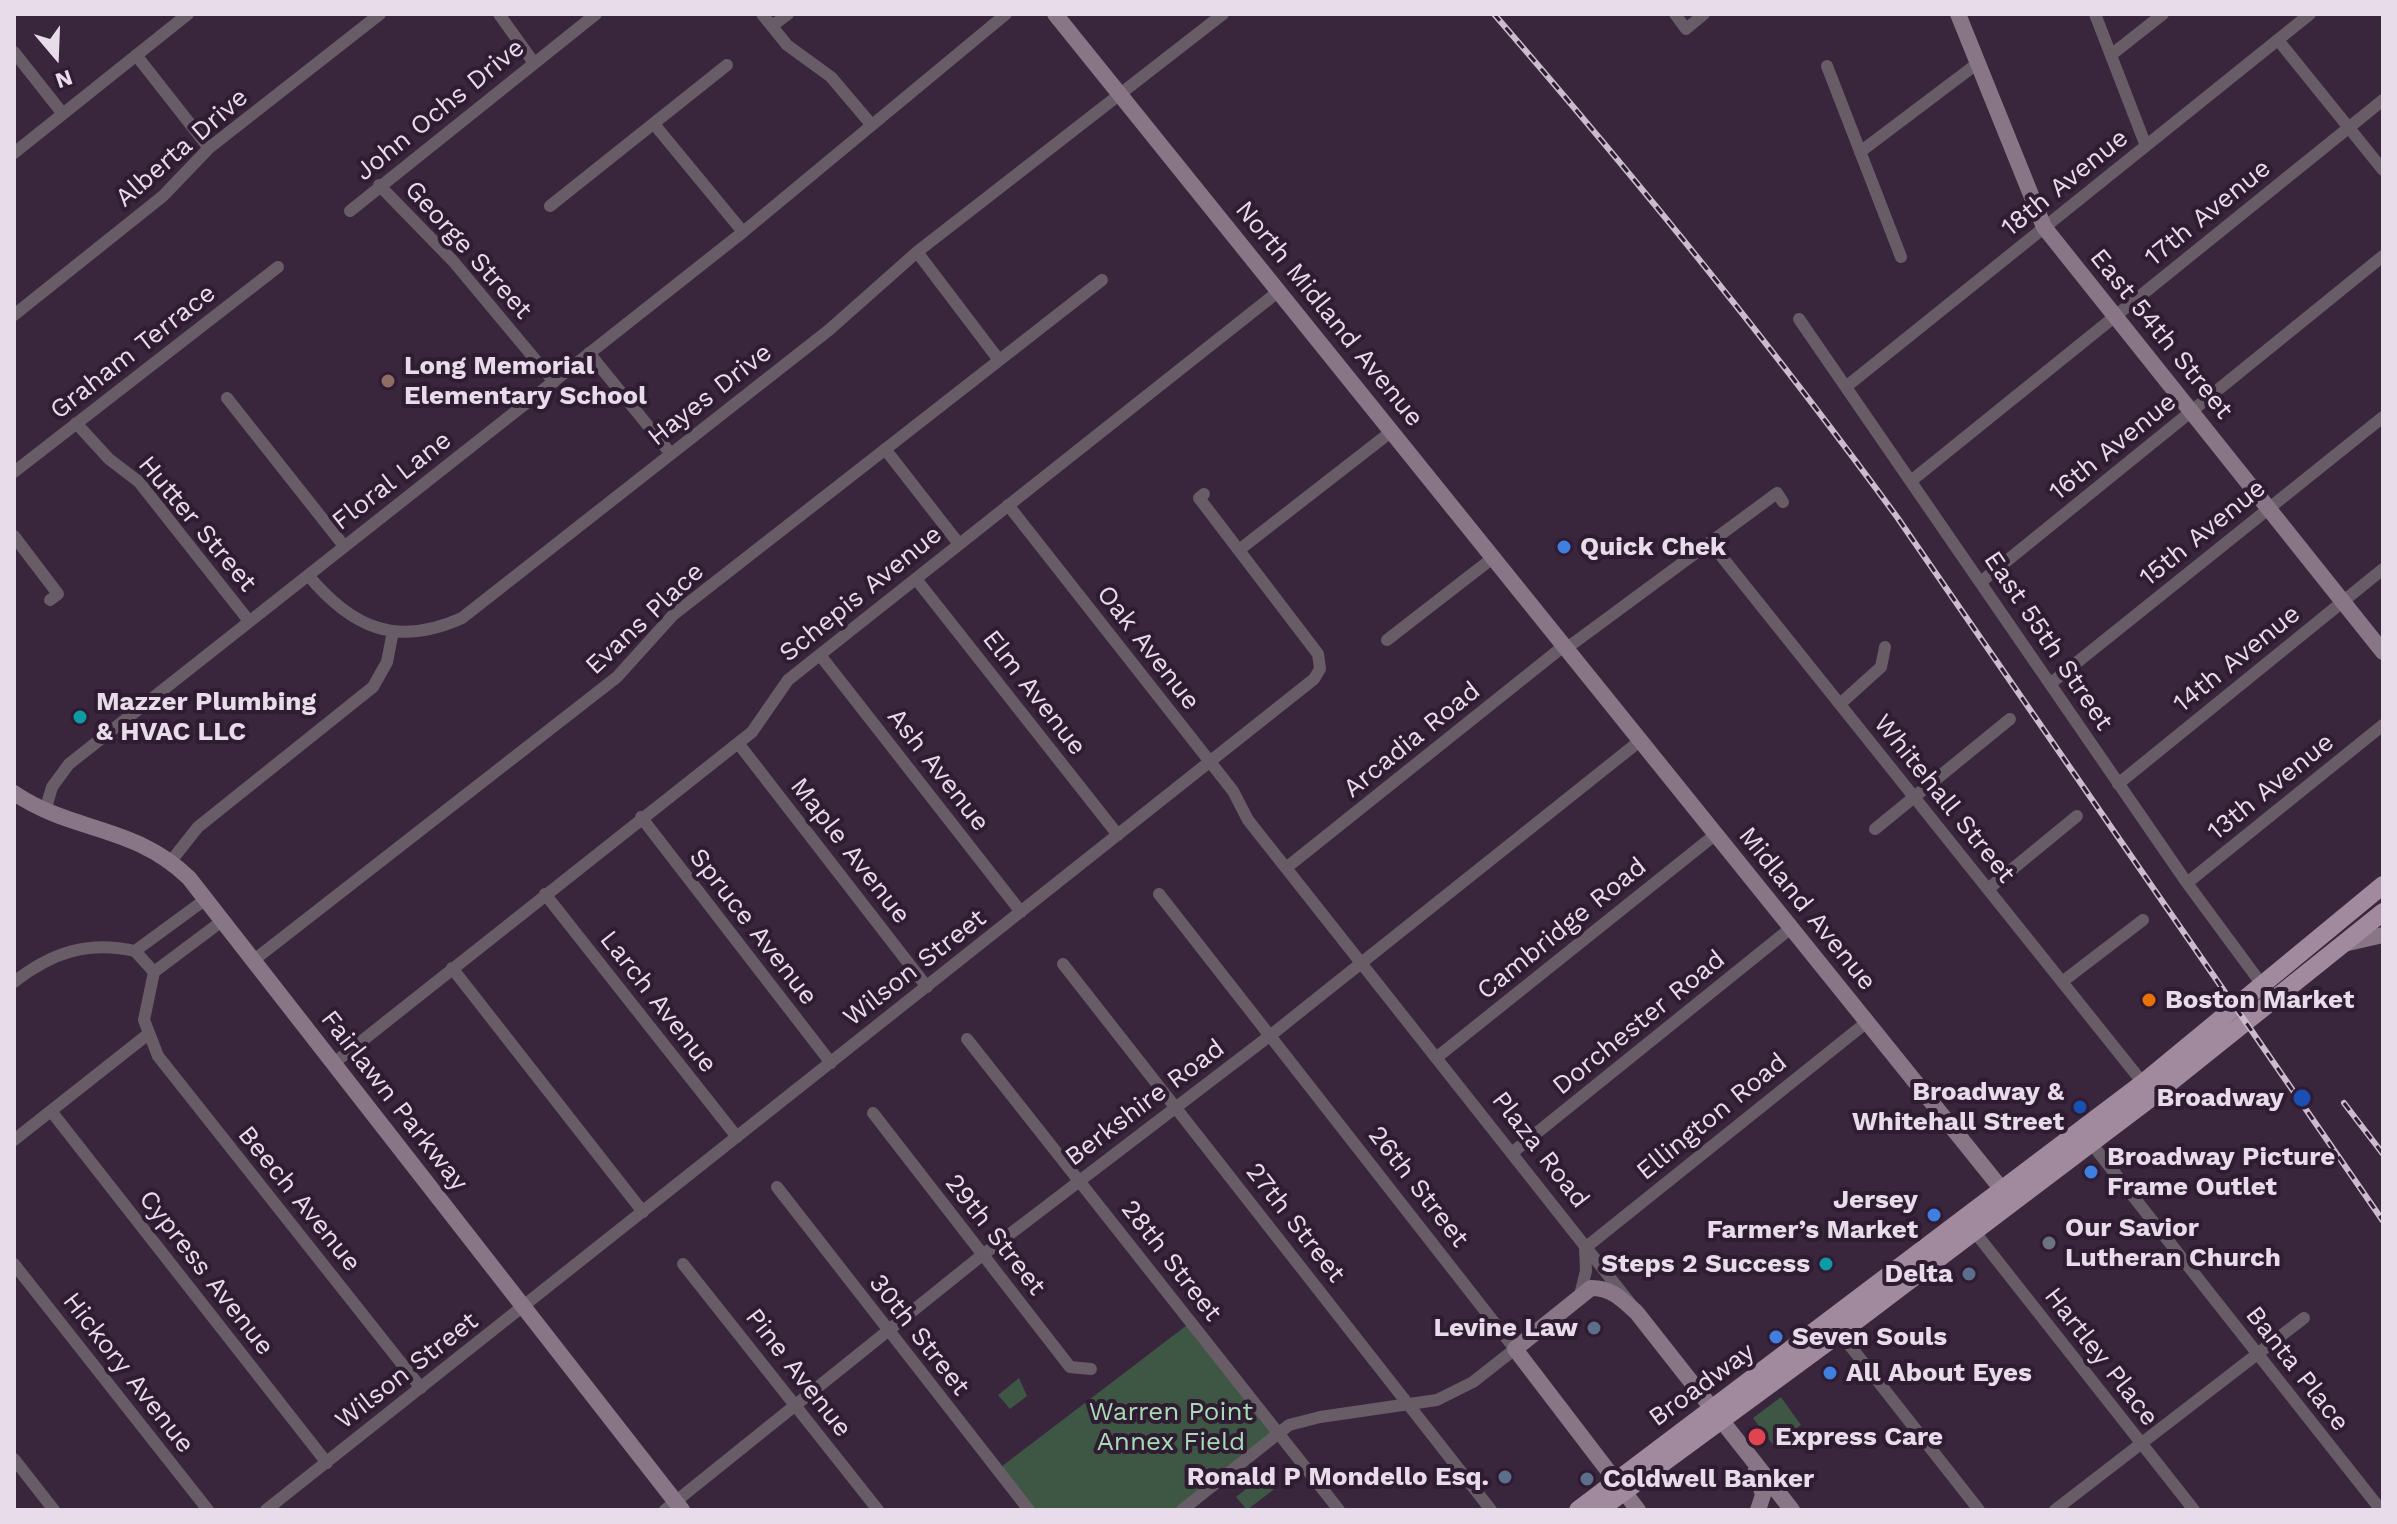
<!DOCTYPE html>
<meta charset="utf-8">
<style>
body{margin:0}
#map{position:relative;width:2397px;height:1524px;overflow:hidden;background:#39253c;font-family:"Work Sans",sans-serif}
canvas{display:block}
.frame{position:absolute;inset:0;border:16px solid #e8dbea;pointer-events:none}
.north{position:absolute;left:16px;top:16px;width:80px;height:80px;-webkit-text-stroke:6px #2f1b32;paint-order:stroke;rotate:161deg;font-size:22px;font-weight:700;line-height:32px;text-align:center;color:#e8dbea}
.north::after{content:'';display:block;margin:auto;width:28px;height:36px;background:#e8dbea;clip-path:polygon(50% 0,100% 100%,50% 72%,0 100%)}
</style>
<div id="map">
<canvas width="2397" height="1524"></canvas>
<div class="frame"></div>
<div class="north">N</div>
</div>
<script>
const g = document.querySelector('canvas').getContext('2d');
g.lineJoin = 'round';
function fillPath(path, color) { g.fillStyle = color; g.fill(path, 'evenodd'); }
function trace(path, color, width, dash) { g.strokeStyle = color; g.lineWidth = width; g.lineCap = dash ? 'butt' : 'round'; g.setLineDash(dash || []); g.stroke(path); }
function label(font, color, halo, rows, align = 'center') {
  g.font = font + ' "Work Sans",sans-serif'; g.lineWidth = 8; g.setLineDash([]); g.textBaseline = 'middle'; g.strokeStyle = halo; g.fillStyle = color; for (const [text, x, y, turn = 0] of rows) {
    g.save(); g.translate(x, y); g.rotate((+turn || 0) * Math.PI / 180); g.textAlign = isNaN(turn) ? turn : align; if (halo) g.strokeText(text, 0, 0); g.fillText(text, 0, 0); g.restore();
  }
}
fillPath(new Path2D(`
 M1191,1322L1280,1433L1184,1510H1029L997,1470Z
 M1019,1378L1027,1396L1010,1409L998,1395Z
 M1781,1397L1801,1425L1773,1445L1753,1418Z
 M1266,1473L1277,1487L1247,1510L1236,1497Z`), '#3e5644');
trace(new Path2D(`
 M499,14L534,63
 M762,14L787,45L831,77L870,123
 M1675,14L1686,29L1704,14
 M2095,14L2146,146
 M772,26L788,14
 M2278,40L2383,170
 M14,52L63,114
 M136,55L209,148
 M2111,55L2163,14
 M1827,66L1901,257
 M654,124L743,232
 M1860,152L1978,63
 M14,153L188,14
 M379,185L453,261L554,382
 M550,206L727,65
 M350,211L596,14
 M917,252L999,360
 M14,315L163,196L209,148L380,14
 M1799,319L2187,883L2263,986
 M589,353L671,454
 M1847,386L2310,14
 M227,398L344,546
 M76,423L109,459L139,482L249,621
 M885,449L959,544
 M14,472L278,267
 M1911,481L2383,100
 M1008,505L1233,791L1248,820L1630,1303
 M14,536L58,594L50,600
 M1710,542L2143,1083
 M1239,550L1392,431
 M308,575C351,627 396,648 462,618L829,330L917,252L1223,14
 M916,579L1118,835
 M1982,581L2383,256
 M1387,640L1494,557
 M1567,648L1777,493L1783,502
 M820,655L1021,912
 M2050,684L2383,417
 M1840,704L1881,667L1885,647
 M738,743L927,987
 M2118,784L2383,569
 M45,811L52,787L69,764L743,232L1006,14
 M641,817L831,1063
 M1875,829L2010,719
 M171,861L198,827L373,687L387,662L393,631
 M1286,868L1565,645
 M2187,883L2383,725
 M1988,889L2077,816
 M545,894L737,1137
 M1159,894L1515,1349L1473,1382L1437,1400L1320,1417L1289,1425L1182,1510
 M135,951L154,972L144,1020L158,1056L421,1388
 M254,960L617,677L673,615L1102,280
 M1063,964L1491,1510
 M452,968L643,1212
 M154,972L222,921
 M14,982C51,953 88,940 135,951L206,899
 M2062,982L2143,920
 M967,1039L1339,1510
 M1436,1058L1716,834
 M334,1063L752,732L788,680L1279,291
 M51,1111L327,1463
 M873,1113L1070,1367L1091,1369
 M14,1140L147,1035
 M2091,1143L2381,1510
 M1513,1152L1791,928
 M777,1187L1029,1510
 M1974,1231L2194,1510
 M1585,1248L1867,1022
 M14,1264L208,1510
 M683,1264L878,1510
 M1580,1295L1586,1271L1585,1248
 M1840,1333L1979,1510
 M14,1459L54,1510
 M266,1510L1314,679L1320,669L1318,654L1199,498L1204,494
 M665,1510L976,1260L1276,1031L1641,740
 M2055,1510L2304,1318`), '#685c66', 12);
trace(new Path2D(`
 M1055,14L2008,1197
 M1958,14L2044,227L2383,652
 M14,793C73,833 133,824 189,878L682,1510
 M2348,943L2383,935
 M1756,1470L1763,1495L1758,1510
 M1638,1510L1515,1349L1591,1288C1612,1288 1622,1299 1637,1313L1792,1510`), '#887686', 16);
trace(new Path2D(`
 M1578,1510L2143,1083L2383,885
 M1599,1510L1840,1333L2152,1097L2383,912`), '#a1899e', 18);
const rail = new Path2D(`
 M1494,14C1635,177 1770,343 1897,517L2383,1221
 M2344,1103L2383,1154`);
trace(rail, '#cabccc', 6);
trace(rail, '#2f1b32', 3, [9]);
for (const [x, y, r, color] of [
 [388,381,8,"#8d6e63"],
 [1564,547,8,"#3f7fe0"],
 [80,717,8,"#0f9aa8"],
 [2149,1000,8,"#e8710a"],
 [2302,1098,10,"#1a4fb4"],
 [2080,1107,8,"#1a4fb4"],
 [2091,1172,8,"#3f7fe0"],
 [1934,1215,8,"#3f7fe0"],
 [2049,1243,8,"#6b7280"],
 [1826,1264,8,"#0f9aa8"],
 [1969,1274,8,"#5c6f8a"],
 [1594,1328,8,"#5c6f8a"],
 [1776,1337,8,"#3f7fe0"],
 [1830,1373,8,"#3f7fe0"],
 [1757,1437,10,"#e0444e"],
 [1505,1477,8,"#5c6f8a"],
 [1587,1479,8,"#5c6f8a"]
]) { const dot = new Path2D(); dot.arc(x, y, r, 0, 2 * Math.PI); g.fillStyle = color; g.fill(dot); trace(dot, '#2f1b32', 3); }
label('26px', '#e8dbea', '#2f1b32', [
 ["John Ochs Drive",440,110,-39],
 ["Alberta Drive",182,148,-41],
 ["18th Avenue",2065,183,-39],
 ["17th Avenue",2208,213,-39],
 ["George Street",468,250,48],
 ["North Midland Avenue",1329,314,51],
 ["East 54th Street",2161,334,51],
 ["Graham Terrace",133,352,-38],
 ["Hayes Drive",710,395,-38],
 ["16th Avenue",2113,447,-39],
 ["Floral Lane",392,481,-38],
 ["Hutter Street",197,524,50],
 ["15th Avenue",2203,533,-39],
 ["Schepis Avenue",861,594,-39],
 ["Evans Place",645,619,-43],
 ["East 55th Street",2048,641,56],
 ["Oak Avenue",1148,648,52],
 ["14th Avenue",2237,659,-39],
 ["Elm Avenue",1034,693,52],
 ["Arcadia Road",1412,740,-39],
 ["Ash Avenue",938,770,52],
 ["13th Avenue",2271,787,-39],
 ["Whitehall Street",1944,799,51],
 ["Maple Avenue",850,851,52],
 ["Midland Avenue",1807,909,51],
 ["Spruce Avenue",753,927,52],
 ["Cambridge Road",1562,929,-39],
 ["Wilson Street",915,968,-38],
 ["Larch Avenue",658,1002,52],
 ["Dorchester Road",1639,1023,-39],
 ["Fairlawn Parkway",394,1101,52],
 ["Berkshire Road",1145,1103,-37],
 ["Ellington Road",1712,1117,-39],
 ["Plaza Road",1540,1150,52],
 ["26th Street",1418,1187,52],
 ["Beech Avenue",299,1199,51],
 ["27th Street",1295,1223,52],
 ["29th Street",995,1235,52],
 ["28th Street",1171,1261,52],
 ["Cypress Avenue",206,1273,52],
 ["30th Street",919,1335,52],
 ["Hartley Place",2101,1357,52],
 ["Banta Place",2297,1369,52],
 ["Wilson Street",407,1371,-38],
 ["Hickory Avenue",128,1373,52],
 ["Pine Avenue",798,1373,52],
 ["Broadway",1702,1385,-36]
]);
label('bold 26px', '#e8dbea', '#2f1b32', [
 ["Long Memorial",404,366],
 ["Elementary School",404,396],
 ["Quick Chek",1580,547],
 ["Mazzer Plumbing",96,702],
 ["& HVAC LLC",96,732],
 ["Boston Market",2165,1000],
 ["Broadway &",2064,1092,"right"],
 ["Whitehall Street",2064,1122,"right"],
 ["Broadway",2284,1098,"right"],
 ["Broadway Picture",2107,1157],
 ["Frame Outlet",2107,1187],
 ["Jersey",1918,1200,"right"],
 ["Farmer’s Market",1918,1230,"right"],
 ["Our Savior",2065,1228],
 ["Lutheran Church",2065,1258],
 ["Steps 2 Success",1810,1264,"right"],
 ["Delta",1953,1274,"right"],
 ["Levine Law",1578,1328,"right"],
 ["Seven Souls",1792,1337],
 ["All About Eyes",1846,1373],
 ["Express Care",1775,1437],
 ["Ronald P Mondello Esq.",1489,1477,"right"],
 ["Coldwell Banker",1603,1479]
], 'left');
label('26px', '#a6dbb4', '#2f1b32', [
 ["Warren Point",1171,1412],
 ["Annex Field",1171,1442]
]);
</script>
